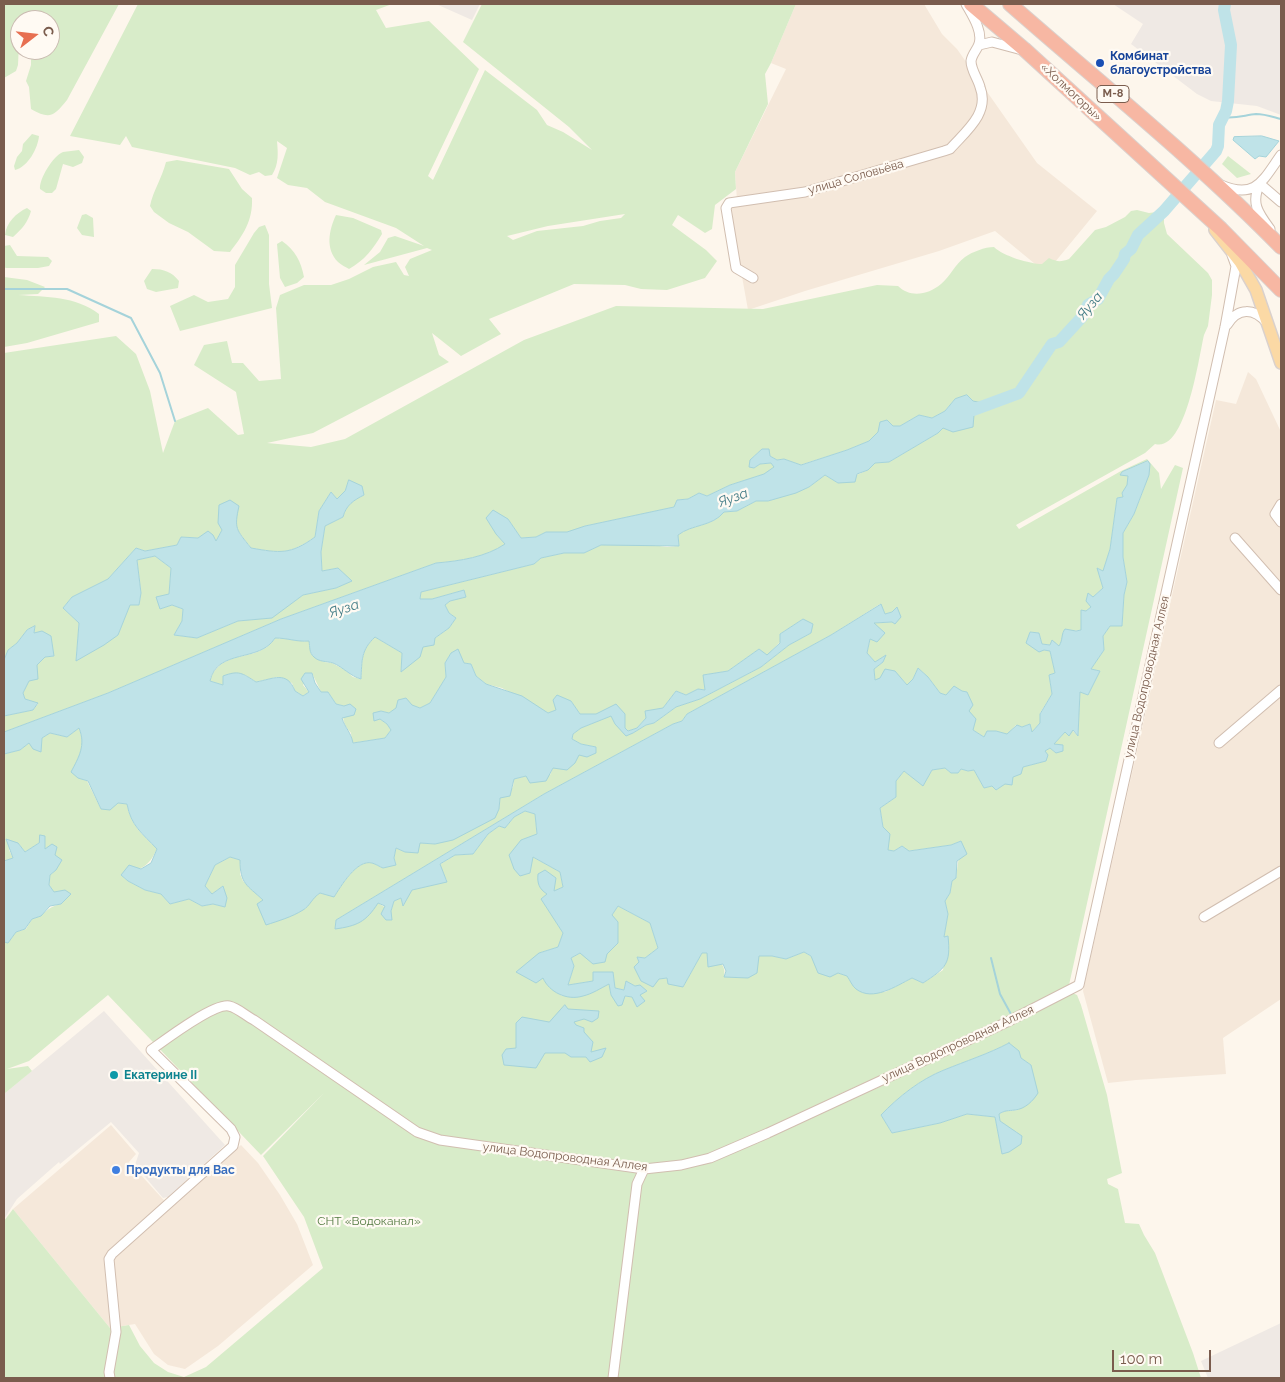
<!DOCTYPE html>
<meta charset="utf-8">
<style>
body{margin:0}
#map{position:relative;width:1285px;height:1382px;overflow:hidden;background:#fdf6ec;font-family:Raleway,sans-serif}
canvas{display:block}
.frame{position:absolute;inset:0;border:5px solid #7a5c4d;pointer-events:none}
.north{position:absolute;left:10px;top:10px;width:50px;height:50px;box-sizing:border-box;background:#fffaf3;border:1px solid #cabbb1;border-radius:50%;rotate:74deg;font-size:14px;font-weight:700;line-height:20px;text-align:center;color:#7a5c4d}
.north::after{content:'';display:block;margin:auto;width:18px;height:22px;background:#e76f51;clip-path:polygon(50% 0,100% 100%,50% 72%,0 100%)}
.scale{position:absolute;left:1112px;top:1350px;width:99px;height:22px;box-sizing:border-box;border:2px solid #7a5c4d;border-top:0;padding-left:6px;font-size:15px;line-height:18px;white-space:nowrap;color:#7a5c4d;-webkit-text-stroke:4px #fffaf3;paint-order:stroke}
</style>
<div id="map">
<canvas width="1285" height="1382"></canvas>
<div class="frame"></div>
<div class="north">С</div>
<div class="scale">100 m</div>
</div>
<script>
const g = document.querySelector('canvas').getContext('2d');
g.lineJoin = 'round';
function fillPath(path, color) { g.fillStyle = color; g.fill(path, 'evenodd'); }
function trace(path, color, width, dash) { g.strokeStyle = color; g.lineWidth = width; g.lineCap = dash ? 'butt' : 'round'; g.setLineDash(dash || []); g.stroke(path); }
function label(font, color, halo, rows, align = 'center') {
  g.font = font + ' Raleway,sans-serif'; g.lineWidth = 4.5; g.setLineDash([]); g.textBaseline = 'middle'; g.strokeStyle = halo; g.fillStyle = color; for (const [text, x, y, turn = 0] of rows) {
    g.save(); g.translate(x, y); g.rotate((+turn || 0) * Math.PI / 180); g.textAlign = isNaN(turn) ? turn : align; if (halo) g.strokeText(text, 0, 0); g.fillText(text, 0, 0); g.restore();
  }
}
fillPath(new Path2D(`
 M796,4H924L942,34L957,49L1037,163L1097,211L1046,273L995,231L939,251L805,291L748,310L733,226L732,208L737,200L735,172L786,69L771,63Z
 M1248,372L1256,379L1281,432V999L1223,1038L1226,1074L1136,1080L1108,1083L1083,991L1216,400L1236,404Z
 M111,1125L136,1154L129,1162L171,1208L241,1145L258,1163L280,1195L297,1224L313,1265L218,1346L185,1369L168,1365L154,1354L135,1324L110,1328L13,1209Z`), '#f5e8da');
fillPath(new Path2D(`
 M436,4H480L472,20Z
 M1113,4H1281V115L1257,106L1211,101L1197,94L1131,44L1143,24Z
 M104,1011L225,1145L168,1197L163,1198L135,1165L139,1153L111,1122L60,1164L59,1162L17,1199L4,1219V1094Z
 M1281,1323V1378H1208L1201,1361Z`), '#efe9e4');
fillPath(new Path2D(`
 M4,4H119L67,100C54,116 50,120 31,109L29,87L26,81L31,65V50H50V20H32L31,17L27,16L24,20H20L18,65L16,71L4,78Z
 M138,4H392L376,10L386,28L429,21L479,69L428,176L433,180L485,70L537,110L547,125L563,132L592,150L569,127L463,42L482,4H796L771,63L765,74L768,104L735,172L736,189L715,205L712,229L705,233L678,215L672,225L706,250L717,261L705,278L667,290L641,289L625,285L574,284L489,319L501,334L461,356L432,333L439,355L449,362L313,433L267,443L311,447L345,439L524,340L616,306L763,309L877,285L898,286C910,298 928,295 941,284C950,277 955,264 965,257C972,252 985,247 994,247C1003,256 1030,264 1042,264L1049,258C1057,262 1061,262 1069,259L1095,230L1106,227L1125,217L1131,211L1137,210L1149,213L1164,211V223L1167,234L1208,273L1212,280V295L1208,326L1204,335C1199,356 1186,453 1155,444L1145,453L1016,525L1019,529L1121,471L1147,459L1159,473L1161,489L1175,465L1183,468L1069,985L1031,1008L833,1097L836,1105L882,1086L888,1081L1011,1026L1010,1025L1070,992L1077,995L1081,1005L1107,1095L1122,1173L1107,1179L1108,1184L1118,1189L1125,1223L1139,1224L1144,1235L1155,1253L1193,1353L1201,1378H4V1221L13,1209L110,1328L129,1325L140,1346L154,1363L168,1372L184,1377L206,1367L323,1268L304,1217L263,1156L324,1093L261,1155L108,995L29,1061L7,1069L28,1066L32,1071L4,1094V942L8,943L16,932L26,929L32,919C46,915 46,907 61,904L49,885L50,875L56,870L45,849L39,843L25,852L18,843L9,850L13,858L4,861V754L20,750L29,743L41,747L42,738L50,733L67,737L79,728C86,747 80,756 72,772L79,778L87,781L101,809L118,803L127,804C131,826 142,834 157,849C148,868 141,869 121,875L128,881L145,890L161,894L170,904L189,899L202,906L213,904L225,907L223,886L212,894L205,886L215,865L230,857L240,860V874L243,881L263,900L305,909L313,898L320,893L334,896C342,886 357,859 372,863C376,864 380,867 383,868L396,864L394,858L396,848L405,852L420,843L435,844L499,809L500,798L513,787L514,779L526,776L550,775L553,768L595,747L581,744L572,739L573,734L581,728L612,715L615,724L633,733L646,725L654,723L676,707L700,699L761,667L789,645L811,633L803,619L780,634V642L767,656L759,649L728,671L704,675L705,690L698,689L686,695L676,691L663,708L646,718L637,728L628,731L625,728V714H580L571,701L557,710L548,713L502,688L486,684L476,676L471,664L464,663L451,653L445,663L446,677L430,703L420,708C409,704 398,706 389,713L381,711L380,719L387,724L391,730L385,738L352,743L351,733C343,724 342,718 344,706L336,704L328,692H321L312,673L303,685L309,692L303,696L295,691L292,683L277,677L256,682L245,675L223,685L210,681C220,647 260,664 275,638C288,638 297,642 309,641L311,654L324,662L332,663L345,670L353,677L361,679C363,660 360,651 375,637L402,653L401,671L423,647L449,628L456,618L449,613L445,605L450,601L466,596L464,590L432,599H420L421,592L534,564L541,558L564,553H584L601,545H652L667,547L679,546L678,535C692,524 712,527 724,512L737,511L756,501H768L809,487L825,475L838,483L868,470L875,463L889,462L938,433L943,428L983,411L987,404L955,399L945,411L932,418L919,415L900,426H893L878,432L869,441L847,450L800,465L784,459L777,460L770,456L762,449L750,460L754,468L760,464L771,463L775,467L765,474L730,485L707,496L699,493L688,499L677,500L675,507L585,526L576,531L567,532H546L536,537L521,538L508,519L496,534L506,544C485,557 460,561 436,563L281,619L108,693L4,732V716L33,710L38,704L25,699L23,693L36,665L45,657L54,656L34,633L35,626L27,630L17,643L8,650L4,660V353L116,336L136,354L150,391L163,453L175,421L208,408L238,435L244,434L236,392L194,365L204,345L227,341L232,363H243L259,381L281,379L276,308L280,295L304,285H331L349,279L373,267L396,262L404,275L409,276L405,267L410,259L432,250L427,248L364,265L380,252L388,238L395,236L424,246L396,228L325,202L307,188L288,185L277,178L287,148L277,141C278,153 279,164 272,175L265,176L259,172L250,175L235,168L132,147L126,136L120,145L70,136ZM625,214L621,218L600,221L583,226L537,231L513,240L507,236L548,226ZM1148,461L1145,486L1134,514L1123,533V557L1127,582L1124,595L1122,626H1110L1103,636L1104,650L1091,669L1100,671L1088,695L1080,691L1078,736L1072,730L1065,732L1054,744L1056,753L1050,748L1044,751L1046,761L1023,767L1013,777L996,790L992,786L984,788L974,770L968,771L961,769L958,773H951L945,768L932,770L923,785L904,771L896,781V797L880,808L887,850L894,851L902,846L908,851L951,845L961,841L956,878L952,880L950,893L945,901L948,914L944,937L948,936L943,970L923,983L912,978L885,992L855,988L848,976L838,973L804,952L786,959L772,956H759L724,976C727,964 716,959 708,953H702L683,987L668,978L659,979L639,962L637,957L645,958L658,948L650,923L618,906L612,915L618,943L607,954L580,953L571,958L574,966L568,985L594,981L593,973H613L615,988L624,990L626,982L647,991L632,997L611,995L609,983L562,996L543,977L539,953L558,947L563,933L542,899L548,894L563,887L560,872L533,857L521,840L537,835L535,814L525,811L514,817L505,828L499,826L488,834L473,854L455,855L439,865L447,881L411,890L403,905L401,898L394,901L391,911L378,903L335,929L336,920L544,794L673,724L682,721L687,714L831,635L880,604L885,614L892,612V622L874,623L867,653L875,662L885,656L883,662L874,669L875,680L901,678L907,685L913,679L918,668L928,677L940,693L946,695L973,730L984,737L996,731L1007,735L1016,725L1022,727L1030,724L1031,733L1040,723V713L1052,694L1049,675L1055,673L1050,651L1044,650L1029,632L1039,633L1042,644L1050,645L1052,641L1059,646L1063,640V632L1081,630V611H1086L1091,607L1088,594L1093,597L1103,588L1098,568L1103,572L1110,549L1117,498L1123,497L1122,493L1128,485V475H1121L1123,472ZM349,481L364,495C353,500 346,505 343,517L325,526L321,552L322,571L338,568L351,581L336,588L303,595L271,617L238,621L197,638L174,635L182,621L183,609L172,605L160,609L169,594L171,568L155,556L137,560L141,593L139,605L130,604L118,635L76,660L79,623L63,608L72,597L108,579L136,548L145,551L177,545L181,537L198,538L216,541L222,530L235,524L238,531L251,548C281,553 289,555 315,537L319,511L331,492L337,499L345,491ZM1009,1043L1020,1058L1031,1065L1018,1110L1005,1111L999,1114L1000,1121L1010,1130L1017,1132L1002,1153L995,1117L967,1114L940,1123L892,1133L881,1115C898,1097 921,1079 944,1070C966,1061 988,1054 1009,1043Z
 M32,134L39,136C38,148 28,167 15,170L14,166L17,157L22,151L23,144Z
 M79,150L84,157L82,163L73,167L63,164L56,189L52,193H46L40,189C39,179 53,156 63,152C68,151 74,151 79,150Z
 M1228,156L1251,174L1237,178L1222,164Z
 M177,160L229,169L242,189L252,198C253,221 243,235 230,252L214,251L188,232L169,223L154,212L150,206C153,191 162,178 166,162Z
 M27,208L31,211C28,222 22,229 13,237L5,235C6,223 16,213 27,208Z
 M86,214L93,218L94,237L82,235L77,228L82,215Z
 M336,215L353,218L381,230L382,234C373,249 365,260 349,269C346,267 341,265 338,262C325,249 329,230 336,215Z
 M265,225L269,235V284L272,308L180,331L170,306L194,295L208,302L228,299L235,287V265L254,233L259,227Z
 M282,241C295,250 301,261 304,277L297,283L285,287L280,278L277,244Z
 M10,245L17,256L48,257L52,261L49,266L38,268H6L4,267V246Z
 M152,269C164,269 172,272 179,281L178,288L156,292L147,289L144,281Z
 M4,277L27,280L45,287L38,294L18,295C47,297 75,296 99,314V322L27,343L4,347Z`), '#d8ecc9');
const water = new Path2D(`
 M1262,136L1279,141L1266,157L1259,156L1255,159L1233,140L1234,137Z
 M967,395L973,401L987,404L983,411L974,415L973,427L953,432L943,428L938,433L889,462L875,463L868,470L857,474L855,482L838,483L825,475L809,487L796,493L768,501H756L737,511L724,512C712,527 692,524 678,535L679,546L601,545L584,553H564L541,558L534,564L421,592L420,599H432L464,590L466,597L450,601L445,605L449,613L456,618L449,628L435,638L434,645L423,647L420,657L401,672L402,653L375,637C361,650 362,660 361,679C350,676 343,667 333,663C326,661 319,662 314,657C309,653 310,647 309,641C296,642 288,638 275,638C260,663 217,648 210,681L223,685V676C239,670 242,673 256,682C273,679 287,670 295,691L303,696L309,692L301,679L305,673H312L315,683L321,692H328L336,704L344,706L350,704L356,709L354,715L342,718C345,728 351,732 353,743L385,738L391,730L387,724L380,719L374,721L373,713L381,711L389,713L396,708L398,700L406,698L412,705L420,708L430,703L446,677L445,663L451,653L458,649L464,663L471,664L476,676L486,684L522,696L548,713L556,710L553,700L557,695L571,701L580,714H596L616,704L625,714V728L628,731L637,728L646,718L645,711L663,708L676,691L686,695L698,689L705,690L703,675L728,671L759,649L767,655L780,643V634L803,619L813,624L811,633L789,645L761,667L700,699L676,707L654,723L646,725L633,733L626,736L615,724L611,716L581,728L573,734L572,739L581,744L596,747V753L587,757L579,755L575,763L567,770L553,768L546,781L530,783L526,776L514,779L510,796L500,798L499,809L495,818L453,840L435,844L420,843L418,853L405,852L396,848L394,858L396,865L383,868C380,867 376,864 372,863C357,859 341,886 334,897L320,893C312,898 310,906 303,910C292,917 278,921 266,925L257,904L263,900C247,885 240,884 240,860L230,857L215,865L205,886L212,894L223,886L227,898L225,907L213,904L202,906L189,899L170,904L161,894L145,890L128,881L121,875L129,865L141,869L151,863L157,849C142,833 131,826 127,804L118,803L110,810L101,809L88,781L78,778L71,772C79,757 86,745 79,728L67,737L50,733L42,738L41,752L33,749L29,743L20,750L4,754V732L108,693L281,619L436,563C460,561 486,557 505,544L496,534L486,518L493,510L508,519L521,538L536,537L546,532H567L585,526L674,507L677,500L688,499L699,493L707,496L730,485L764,474L774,467L771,463L760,464L754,468L749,467L750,460L762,449H769L770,456L777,460L784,459L801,465L847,450L869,441L878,432L880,422L887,420L893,426H900L919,415L932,418L945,411L955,399Z
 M1148,461L1150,464L1149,475L1134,514L1123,533V557L1127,582L1124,595L1122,626H1110L1103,636L1104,650L1091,669L1100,671L1088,695L1080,692L1078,736L1073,730L1069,736L1065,732L1054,744L1063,745V751L1056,753L1050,748L1045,751L1048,755L1046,761L1023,767L1021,774L1013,777L1012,785L1005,784L996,790L992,786L984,788L974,770L968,771L961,769L958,773H951L945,768L932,770L923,786L904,771L896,781V797L880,808L883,827L890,834L888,850L894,851L902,846L909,851L951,845L961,841L967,854L957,861L956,878L952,881L950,893L945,901L948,914L944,937L948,936C951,964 946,968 923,983L912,978C896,986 873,1002 856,989C852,986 850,980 847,976L838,973L830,977L818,973L811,956L804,952L786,959L772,956H759L757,973L748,978L724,977L726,971L723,964L708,967L707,953H702L683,987L668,984L667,978L659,979L653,987L641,981L634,967L639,962L637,957L645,958L658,948L650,923L618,906L612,915L618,922V943L607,954L605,962L593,964L580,953L571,958L574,966L568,985L593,981V972H613L615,988L624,990L626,981L635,986L640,985L647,991L640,995L645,1001L637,1007L632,997L625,996L622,1005L618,1006L611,995L609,984C601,988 592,994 583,996C567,1001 549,992 543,978L536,983L516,972L539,953L558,947L563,933L541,899L547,894C539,889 537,883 538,874L545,870L556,878L554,891L563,887L560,872L533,857L530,873L520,876L514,869L509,855L521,840L537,834L535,814L525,811L514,817L505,828L499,826L488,834L473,854L455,855L440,864L447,882L412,890L403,906L401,898L394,901L391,911L392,920H386L381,914L385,906L378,903C366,922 357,926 335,929L336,920L544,794L673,724L682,721L687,714L831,635L881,604L885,614L892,612L897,607L901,617L895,624L892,622L874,623L885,633L877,642L870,639L867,653L875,662L886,655L883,662L874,669L875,680L880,678L885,669L895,671L907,685L913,679L918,668L928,677L940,693L946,695L954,686L962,691L967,692L973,705L969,711L976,719L973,730L984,737L987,731H996L1007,734L1017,725L1022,727L1030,724L1032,732L1040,723V714L1052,694L1049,675L1055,673L1050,651L1044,650L1039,652L1026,643L1030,632L1039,633L1042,644L1050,645L1052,640L1059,646C1063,640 1061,634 1065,629L1076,631L1081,630V610L1086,611L1091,607L1086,601L1088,593L1093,597L1103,588L1097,568L1103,571L1110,549L1117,498L1123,497L1122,493L1127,485L1128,476L1120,475L1122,472Z
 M349,480L362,486L364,495C354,500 346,505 343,517L325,526L321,552L322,571L338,568L352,581L336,588L303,595L272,618L238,621L197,638L174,635L182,621L183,609L172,605L160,609L156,597L169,594L171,568L155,556L137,560L141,593L139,605H130L118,635L104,645L76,661L79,623L63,608L72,597L108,579L136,548L145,551L177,545L181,537L198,538L208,531L213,535L216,541L222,530L218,523L219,505L230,500L239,506C234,529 236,529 251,548C280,553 290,555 315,537L319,511L331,492L337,499L345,491Z
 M35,626L34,633L42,631L51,636L54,656L45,657L37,665L38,679L29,681L23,693L25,699L38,703L33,710L4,716V660L8,650L17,643L27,630Z
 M40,835L45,836V849L52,844L57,847L55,855L62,860L56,870L50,875L49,885L54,892L65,890L71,894L61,904L50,906L41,916L32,919L25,929L16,932L8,943L4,942V861L13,858L6,839L18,843L25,852L39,843Z
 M565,1005L568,1009L599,1011L598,1018L592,1022L584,1019L574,1022L576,1025L584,1028V1032L593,1042L591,1052L606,1048L602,1057L590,1062L586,1057H571L565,1053H545L536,1068L504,1065L502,1055L506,1049L516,1048V1023L522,1017L549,1022Z
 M1009,1043L1019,1051L1021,1058L1031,1065L1038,1093C1033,1101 1025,1109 1015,1110C1008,1111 1005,1110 999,1114L1000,1121L1022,1136L1021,1144L1009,1152L1002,1154L995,1117L967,1114L940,1123L892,1133L881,1115C898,1097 921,1079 944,1070C966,1061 988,1054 1009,1043Z`);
fillPath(water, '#bfe3e8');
trace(water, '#a5d3da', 1);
trace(new Path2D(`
 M1223,117C1235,119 1245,115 1256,114C1265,114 1273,117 1281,119
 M4,289H67L131,318L160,373L175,421
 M991,958L1000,994L1012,1016`), '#a5d3da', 2);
trace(new Path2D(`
 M973,410L1019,393L1052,344L1059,342L1082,317L1088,305L1098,299L1109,279L1114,274L1124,259L1125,254L1131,249L1138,235L1164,211L1216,151L1218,146L1219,125L1226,111L1228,101L1231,45L1224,10L1225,4`), '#bfe3e8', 12);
const minor = new Path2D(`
 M979,45L992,42L1022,50
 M1260,184C1250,203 1259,214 1270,229
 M1260,184L1281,202
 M1221,185C1256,200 1263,180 1281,155
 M753,278L736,268L726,208L729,203L805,192L944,151L950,149C966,131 990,113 980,87C978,79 971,70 971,61C972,54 977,50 979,44C983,31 972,15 966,4
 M1227,325C1238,307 1254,308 1267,323
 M1281,504L1275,514L1281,522
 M1235,538L1281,590
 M1219,743L1281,690
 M1204,917L1281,871
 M110,1378L109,1372L116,1332L109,1259L112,1254L233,1146L235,1137L231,1129L151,1050C165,1040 214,1003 229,1006C238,1008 246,1016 254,1020L417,1132L440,1140L644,1169L681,1165L710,1158L768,1133L1005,1023L1079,985L1225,327L1235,272L1236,266L1232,255
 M613,1378L637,1184L644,1169`);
const major = new Path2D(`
 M1215,230L1240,262L1256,290L1281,363`);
const highway = new Path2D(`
 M971,4L1024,49L1221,229L1281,290
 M1010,4C1101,84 1196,160 1281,247`);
trace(minor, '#d1beb0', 11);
trace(major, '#dad1cd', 14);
trace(highway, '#dad1cd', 16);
trace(minor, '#fff', 9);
trace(major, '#fbd9a5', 11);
trace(highway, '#f7b7a3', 14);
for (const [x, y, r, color] of [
 [1100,63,5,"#1a4fb4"],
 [114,1075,5,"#0f9aa8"],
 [116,1170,5,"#3f7fe0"]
]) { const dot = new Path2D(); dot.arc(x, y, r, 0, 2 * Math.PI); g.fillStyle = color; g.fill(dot); trace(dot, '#fffaf3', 2); }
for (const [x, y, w] of [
 [1113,94,32]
]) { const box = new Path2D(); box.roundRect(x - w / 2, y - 8.5, w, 17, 4); g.fillStyle = '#fffaf3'; g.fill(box); trace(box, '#7a5c4d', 1); }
label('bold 11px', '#7a5c4d', null, [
 ["М-8",1113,94]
]);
label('bold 12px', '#164399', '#fffaf3', [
 ["Комбинат",1110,56],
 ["благоустройства",1110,70]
], 'left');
label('12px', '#7a5c4d', '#fffaf3', [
 ["«Холмогоры»",1071,92,43],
 ["улица Соловьёва",856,177,-16],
 ["улица Водопроводная Аллея",1147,677,-77],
 ["улица Водопроводная Аллея",958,1044,-25],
 ["улица Водопроводная Аллея",565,1157,7]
]);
label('bold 12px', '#0d838f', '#fffaf3', [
 ["Екатерине II",124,1075]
], 'left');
label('bold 12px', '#366cbe', '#fffaf3', [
 ["Продукты для Вас",126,1170]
], 'left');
label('12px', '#537a41', '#fffaf3', [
 ["СНТ «Водоканал»",369,1221]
]);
label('italic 14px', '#437c86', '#fffaf3', [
 ["Яуза",1090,306,-50],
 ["Яуза",733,498,-20],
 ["Яуза",344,609,-18]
]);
</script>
